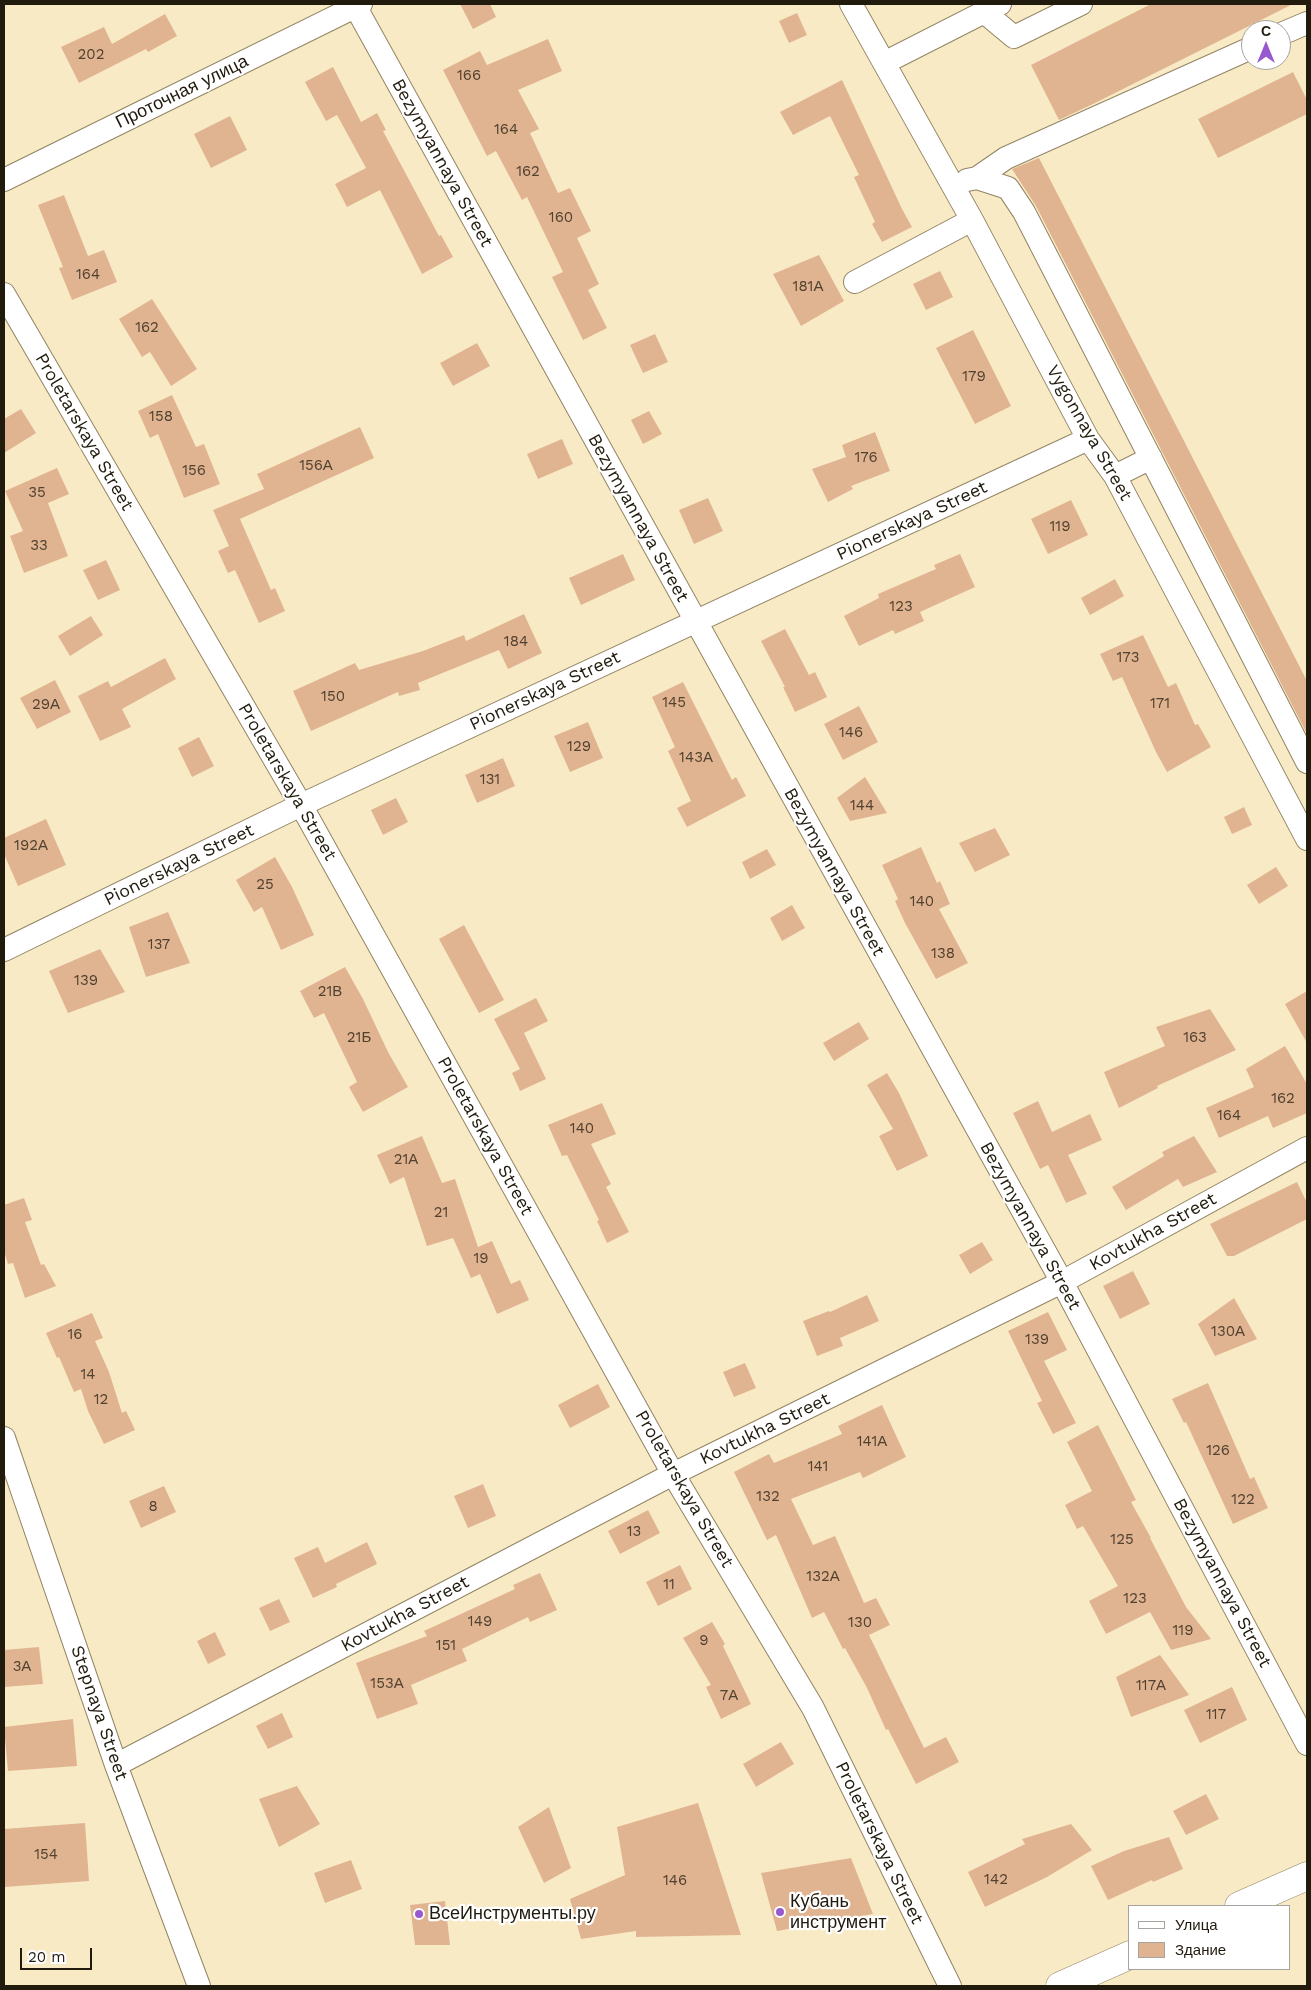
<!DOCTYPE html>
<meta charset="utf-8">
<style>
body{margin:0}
#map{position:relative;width:1311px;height:1990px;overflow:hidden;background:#f9eac6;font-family:"Work Sans",sans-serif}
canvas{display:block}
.frame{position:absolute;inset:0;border:5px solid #211b0e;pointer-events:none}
.legend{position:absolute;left:1128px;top:1905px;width:162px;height:65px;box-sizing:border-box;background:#fff;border:1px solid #a6a49f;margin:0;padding:6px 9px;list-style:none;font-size:15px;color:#211b0e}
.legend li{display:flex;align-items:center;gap:10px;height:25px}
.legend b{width:25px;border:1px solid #a6a49f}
.north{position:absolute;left:1241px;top:20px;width:50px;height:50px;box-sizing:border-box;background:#fff;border:1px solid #a6a49f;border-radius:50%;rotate:0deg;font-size:14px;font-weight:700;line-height:20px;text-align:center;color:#211b0e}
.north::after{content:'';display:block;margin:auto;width:18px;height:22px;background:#9859cf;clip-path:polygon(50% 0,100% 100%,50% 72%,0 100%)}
.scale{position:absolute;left:20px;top:1948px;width:72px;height:22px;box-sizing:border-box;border:2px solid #211b0e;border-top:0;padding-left:6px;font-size:15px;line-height:18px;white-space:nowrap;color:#211b0e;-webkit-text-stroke:4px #fff;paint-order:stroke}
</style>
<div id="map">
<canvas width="1311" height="1990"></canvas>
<div class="frame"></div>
<ul class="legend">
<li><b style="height:6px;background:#fff"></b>Улица</li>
<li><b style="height:14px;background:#e1b491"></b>Здание</li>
</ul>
<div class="north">С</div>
<div class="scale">20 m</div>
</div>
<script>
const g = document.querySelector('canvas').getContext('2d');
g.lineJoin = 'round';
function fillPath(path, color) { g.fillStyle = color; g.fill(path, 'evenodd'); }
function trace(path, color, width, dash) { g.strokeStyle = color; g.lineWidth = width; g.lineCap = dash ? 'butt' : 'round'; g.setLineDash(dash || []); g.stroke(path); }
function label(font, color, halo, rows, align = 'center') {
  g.font = font + ' "Work Sans",sans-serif'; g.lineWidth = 4.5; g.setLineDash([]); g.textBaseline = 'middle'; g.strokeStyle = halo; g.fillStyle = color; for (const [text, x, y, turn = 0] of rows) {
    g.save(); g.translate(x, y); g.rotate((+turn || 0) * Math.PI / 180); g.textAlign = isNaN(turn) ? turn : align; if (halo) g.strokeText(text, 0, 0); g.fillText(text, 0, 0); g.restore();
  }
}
fillPath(new Path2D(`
 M460,4H490L496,17L473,29Z
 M1151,4H1293L1093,104L1059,120L1031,65Z
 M797,13L807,35L789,43L779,21Z
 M165,14L177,36L148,52L146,49L79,83L61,47L104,27L112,44Z
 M548,39L562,71L518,90L539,129L530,133L558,193L570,188L591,231L577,238L599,284L588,290L607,328L583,340L552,277L563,272L527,197L522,200L496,151L487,156L443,70L480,51L487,65Z
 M333,67L361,122L377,113L386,130L383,131L439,236L441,235L453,257L422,274L380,190L347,207L335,184L366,168L337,115L326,121L305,82Z
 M1293,72L1307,100V114L1218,158L1198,119Z
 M842,80L902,209L912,227L882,242L872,224L875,222L854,177L859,175L830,116L793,135L780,112Z
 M230,116L247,150L211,168L194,134Z
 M1039,158L1307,681V734L1036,206L1012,169Z
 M64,195L88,256L104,250L117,282L72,300L59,268L63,267L38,205Z
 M819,255L844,301L801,326L773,274Z
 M940,271L953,297L926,310L913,284Z
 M152,299L197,369L171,386L150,352L142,357L119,319Z
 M973,330L1011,406L975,424L936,348Z
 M655,334L668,362L643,373L630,345Z
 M477,343L490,366L453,386L440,363Z
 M172,395L196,447L204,444L220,484L184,498L158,434L150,438L138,411Z
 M21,409L36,433L4,453V419Z
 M649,411L662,434L643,444L631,420Z
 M360,427L374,458L240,519L271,590L275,588L285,611L259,623L235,570L228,573L218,551L229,546L213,510L264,489L257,474Z
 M875,432L890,471L851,486L853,489L828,502L812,469L846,457L842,445Z
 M562,439L573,464L538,479L527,454Z
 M57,468L69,494L48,503L68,556L24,573L10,536L23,531L5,491Z
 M708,498L723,531L694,544L679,510Z
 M1071,500L1088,535L1048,554L1031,519Z
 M623,554L635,580L581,605L569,578Z
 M960,554L975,587L920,612L924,621L895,634L893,630L859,646L844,616L879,598L878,594L936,569L934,565Z
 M106,560L120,590L98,600L83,570Z
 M1115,579L1124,596L1090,615L1081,598Z
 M524,614L542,653L508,669L499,650L418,683L420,690L399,696L398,692L311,731L293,691L355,663L359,670L423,651L464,635L466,641Z
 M91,616L103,635L70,656L58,636Z
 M785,629L809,675L815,672L827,697L795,712L783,687H785L761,641Z
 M1143,635L1168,687L1176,683L1195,725L1198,724L1211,747L1167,772L1156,752L1122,677L1113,681L1100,654Z
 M165,658L176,679L122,709L131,727L100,741L78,696L108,681L111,687Z
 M55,680L71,712L37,729L20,698Z
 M683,682L732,780L736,777L746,796L687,827L677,808L691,801L668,751L675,747L652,697Z
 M859,706L878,742L843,760L824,724Z
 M588,722L603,758L570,772L554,736Z
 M199,737L214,766L192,777L178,748Z
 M503,758L515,786L477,803L465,775Z
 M865,777L887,813L850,821L837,798Z
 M396,798L408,822L383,835L371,810Z
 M1244,807L1252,825L1232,834L1224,817Z
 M46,819L66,865L18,886L4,854V838Z
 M995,828L1010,855L975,872L959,843Z
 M921,847L937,883L940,881L950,904L939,909L968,963L936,979L905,923L895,901L898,899L882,865Z
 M767,849L776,865L750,879L742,862Z
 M275,857L292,887L314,935L281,950L262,907L254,912L236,880Z
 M1276,867L1288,886L1259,904L1247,885Z
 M792,905L805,928L782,941L770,918Z
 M168,912L190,963L146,977L129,927Z
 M464,925L504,1000L479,1013L439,939Z
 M100,949L125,992L68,1013L49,971Z
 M345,967L363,999L388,1052L408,1087L363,1112L349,1087L357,1082L324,1013L314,1018L300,991Z
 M1307,991V1043L1285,1004Z
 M536,998L548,1021L524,1033L546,1079L520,1091L512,1073L520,1069L494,1019Z
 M1210,1009L1236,1050L1157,1086L1158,1088L1119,1108L1104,1072L1165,1046L1156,1027Z
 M859,1022L869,1039L834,1061L823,1043Z
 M1285,1046L1307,1084V1113L1273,1128L1268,1116L1219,1138L1206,1108L1254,1087L1246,1069Z
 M887,1073L899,1093L928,1156L897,1171L879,1136L893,1129L867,1085Z
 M1038,1101L1052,1132L1090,1114L1102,1140L1068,1155L1087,1194L1066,1203L1048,1165L1040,1169L1013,1113Z
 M602,1103L616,1134L591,1144L611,1184L606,1187L629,1232L607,1243L597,1221L599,1220L567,1155L562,1156L548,1125Z
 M422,1136L442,1183L455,1179L478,1247L492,1241L511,1284L520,1280L529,1300L497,1314L480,1274L471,1278L453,1238L427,1246L404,1177L390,1184L377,1155Z
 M1194,1136L1217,1172L1183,1187L1178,1179L1126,1210L1112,1187L1164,1156L1162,1152Z
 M1297,1182L1307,1203V1219L1234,1256H1227L1210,1224Z
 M24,1198L32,1220L25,1222L41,1265L44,1264L56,1286L25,1298L13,1263L8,1264L4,1251V1205Z
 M982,1242L993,1260L970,1274L959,1255Z
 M1133,1271L1150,1304L1120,1319L1103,1286Z
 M867,1295L879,1321L840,1338L843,1346L817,1356L803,1321L829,1311L830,1312Z
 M1234,1298L1257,1339L1215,1356L1198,1324Z
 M1048,1312L1067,1350L1044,1361L1076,1423L1053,1434L1037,1403L1042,1401L1008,1331Z
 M92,1313L103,1338L95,1341L109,1372L122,1413L126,1411L135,1430L104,1444L88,1411L81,1389L74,1392L59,1357L57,1358L46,1333Z
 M745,1363L756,1388L734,1397L723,1372Z
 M1208,1383L1250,1479L1254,1477L1268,1508L1233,1524L1186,1422L1184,1423L1172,1399Z
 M598,1384L610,1407L570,1428L558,1405Z
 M882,1405L906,1457L863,1478L860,1472L791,1499L813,1545L835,1536L864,1603L876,1598L890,1625L869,1635L924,1748L946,1737L959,1762L916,1784L888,1729L886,1730L867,1688L845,1648L843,1649L824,1612L812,1618L776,1535L767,1540L734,1472L769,1454L774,1463L842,1434L838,1426Z
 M1098,1425L1136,1500L1131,1502L1151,1538H1150L1186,1607L1211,1639L1171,1650L1150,1612L1106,1634L1089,1601L1118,1586L1083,1526L1077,1529L1065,1505L1092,1491L1067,1442Z
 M483,1484L496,1516L468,1528L454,1496Z
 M164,1486L176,1512L141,1528L129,1501Z
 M648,1510L660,1533L620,1554L608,1531Z
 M367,1542L377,1564L336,1584L337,1587L313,1598L294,1558L318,1547L325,1563Z
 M680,1565L692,1589L658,1606L646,1582Z
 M540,1573L557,1610L530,1622L528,1617L462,1649L467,1661L411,1685L418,1704L377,1719L356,1663L427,1636L424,1631L515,1589L513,1585Z
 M279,1599L290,1622L270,1631L259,1608Z
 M712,1622L725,1644L723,1646L751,1704L721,1719L706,1687L711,1685L683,1638Z
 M215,1632L226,1655L208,1664L197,1641Z
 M39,1647L43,1684L4,1687V1650Z
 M1160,1655L1189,1695L1131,1717L1116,1677Z
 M1232,1687L1247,1720L1200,1743L1184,1710Z
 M282,1713L293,1737L268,1749L256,1726Z
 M73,1719L77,1766L8,1771L4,1727Z
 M781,1742L794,1764L756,1787L743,1764Z
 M297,1786L320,1824L279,1847L259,1799Z
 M1206,1794L1219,1819L1186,1835L1173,1811Z
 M698,1803L741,1935L636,1937V1931L581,1939L570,1899L625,1875L617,1827Z
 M549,1807L571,1868L544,1883L518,1827Z
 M85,1823L89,1881L4,1887V1829Z
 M1071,1824L1092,1850L1047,1877L985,1907L968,1872L1025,1844L1022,1839Z
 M1169,1837L1183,1869L1153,1882L1152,1880L1108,1900L1091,1866L1124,1851Z
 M851,1858L873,1914L777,1931L761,1873Z
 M351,1860L362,1889L325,1903L314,1873Z
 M445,1901L450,1945H415L410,1905Z`), '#e1b491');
const minor = new Path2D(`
 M354,4L1062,1282L1307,1744
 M851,4L972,220L1088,439L1115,476L1307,839
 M984,12L1014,37L1081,4
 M1281,34L1307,23
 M884,63L1000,4
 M977,178L1008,188L1024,212L1307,762
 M4,180L361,4
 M967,180L977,178L1006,158L1251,48
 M855,282L972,220
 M4,294L301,805L673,1474L813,1708L950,1986
 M1115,476L1151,458
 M4,950L301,805L1088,439
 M4,1438L116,1765L199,1986
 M116,1765L673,1474L1062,1282L1307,1148`);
const major = new Path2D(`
 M1239,1906L1307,1876
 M1060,1986L1130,1955`);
trace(minor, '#928464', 24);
trace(major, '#928464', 29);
trace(minor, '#fff', 22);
trace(major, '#fff', 28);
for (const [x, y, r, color] of [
 [780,1912,5,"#9859cf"],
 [419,1914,5,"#9859cf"]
]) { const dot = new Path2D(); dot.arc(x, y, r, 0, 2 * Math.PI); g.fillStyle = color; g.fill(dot); trace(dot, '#fff', 2); }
label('15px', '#51412f', null, [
 ["202",91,55],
 ["166",469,76],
 ["164",506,130],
 ["162",528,172],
 ["160",561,218],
 ["164",88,275],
 ["181А",808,287],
 ["162",147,328],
 ["179",974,377],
 ["158",161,417],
 ["176",866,458],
 ["156А",316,466],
 ["156",194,471],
 ["35",37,493],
 ["119",1060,527],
 ["33",39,546],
 ["123",901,607],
 ["184",516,642],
 ["173",1128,658],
 ["150",333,697],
 ["145",674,703],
 ["171",1160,704],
 ["29А",46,705],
 ["146",851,733],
 ["129",579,747],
 ["143А",696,758],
 ["131",490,780],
 ["144",862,806],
 ["192А",31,846],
 ["25",265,885],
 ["140",922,902],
 ["137",159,945],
 ["138",943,954],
 ["139",86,981],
 ["21В",330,992],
 ["21Б",359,1038],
 ["163",1195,1038],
 ["162",1283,1099],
 ["164",1229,1116],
 ["140",582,1129],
 ["21А",406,1160],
 ["21",441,1213],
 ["19",481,1259],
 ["130А",1228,1332],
 ["16",75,1335],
 ["139",1037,1340],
 ["14",88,1375],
 ["12",101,1400],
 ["141А",872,1442],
 ["126",1218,1451],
 ["141",818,1467],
 ["132",768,1497],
 ["122",1243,1500],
 ["8",153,1507],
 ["13",634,1532],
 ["125",1122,1540],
 ["132А",823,1577],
 ["11",669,1585],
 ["123",1135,1599],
 ["149",480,1622],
 ["130",860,1623],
 ["119",1183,1631],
 ["9",704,1641],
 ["151",446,1646],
 ["3А",22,1667],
 ["153А",387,1684],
 ["117А",1151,1686],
 ["7А",729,1696],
 ["117",1216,1715],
 ["154",46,1855],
 ["142",996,1880],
 ["146",675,1881]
]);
label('18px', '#211b0e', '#fff', [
 ["Проточная улица",182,92,-26],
 ["Bezymyannaya Street",442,163,61],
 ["Proletarskaya Street",84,432,60],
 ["Vygonnaya Street",1089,433,60],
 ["Bezymyannaya Street",638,518,61],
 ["Pionerskaya Street",912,521,-25],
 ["Pionerskaya Street",545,691,-25],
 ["Proletarskaya Street",287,782,60],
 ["Pionerskaya Street",179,865,-26],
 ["Bezymyannaya Street",834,872,61],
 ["Proletarskaya Street",485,1136,61],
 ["Bezymyannaya Street",1030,1226,61],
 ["Kovtukha Street",1153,1232,-29],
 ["Kovtukha Street",765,1429,-26],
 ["Proletarskaya Street",684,1489,60],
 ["Bezymyannaya Street",1222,1583,62],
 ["Kovtukha Street",405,1614,-28],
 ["Stepnaya Street",99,1713,71],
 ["Proletarskaya Street",879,1843,64]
]);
label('18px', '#211b0e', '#fff', [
 ["Кубань",790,1902],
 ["инструмент",790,1923],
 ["ВсеИнструменты.ру",429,1914]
], 'left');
</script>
